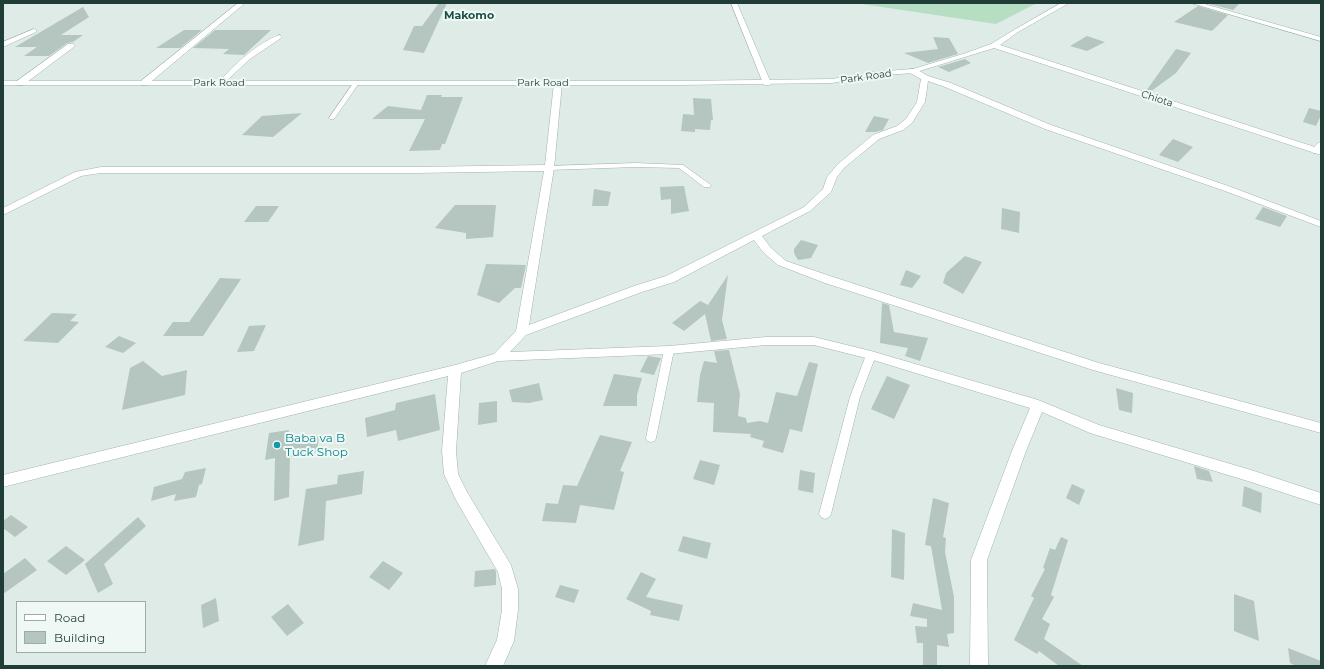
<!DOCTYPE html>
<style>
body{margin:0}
#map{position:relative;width:1324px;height:669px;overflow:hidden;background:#dfebe6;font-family:Montserrat,sans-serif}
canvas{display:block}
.frame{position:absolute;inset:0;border:4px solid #1f3c36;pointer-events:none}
.legend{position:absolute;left:16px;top:601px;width:130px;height:52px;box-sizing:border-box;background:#eff8f4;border:1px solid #9cada8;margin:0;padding:5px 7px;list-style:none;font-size:12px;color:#1f3c36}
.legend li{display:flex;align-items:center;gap:8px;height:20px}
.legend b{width:20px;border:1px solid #9cada8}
</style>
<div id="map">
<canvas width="1324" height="669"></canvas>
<div class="frame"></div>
<ul class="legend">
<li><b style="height:5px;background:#fff"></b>Road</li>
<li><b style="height:11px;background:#b4c6bf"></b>Building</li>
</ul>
</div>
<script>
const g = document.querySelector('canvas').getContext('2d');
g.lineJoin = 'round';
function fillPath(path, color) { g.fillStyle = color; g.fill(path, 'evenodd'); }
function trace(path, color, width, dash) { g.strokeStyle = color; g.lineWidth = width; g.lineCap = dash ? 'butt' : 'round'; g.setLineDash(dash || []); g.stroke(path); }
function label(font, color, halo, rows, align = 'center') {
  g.font = font + ' Montserrat,sans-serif'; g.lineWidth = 4; g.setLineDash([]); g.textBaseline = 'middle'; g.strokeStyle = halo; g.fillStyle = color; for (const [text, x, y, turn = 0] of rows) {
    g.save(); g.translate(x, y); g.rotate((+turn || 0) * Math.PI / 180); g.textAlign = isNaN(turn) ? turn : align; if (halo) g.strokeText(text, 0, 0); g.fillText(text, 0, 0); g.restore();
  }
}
fillPath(new Path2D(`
 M855,3H1037L996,24Z`), '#b6dec3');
fillPath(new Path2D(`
 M439,3H447L424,53L403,50L414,26H422Z
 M1206,3H1240L1233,10Z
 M1198,6L1228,15L1212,31L1174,22Z
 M83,7L89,17L61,35H83L73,42L67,43L49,56H24L37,47H15Z
 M184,30H202L180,48H156Z
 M215,30H271L244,55L223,54L229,49L193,48Z
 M1087,36L1105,42L1087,51L1070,46Z
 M933,37L949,38L958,54L928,63L904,53L938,49Z
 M1176,49L1191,53L1176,73L1150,92L1146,91Z
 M965,59L971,63L949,72L938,67Z
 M427,95H442L441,97H463L445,144H442L440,150L409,151L425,119H372L388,106L421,110Z
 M693,98L711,99L713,120H711L710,130L695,129V132L681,131L683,114L694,115Z
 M1309,108L1321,111V115L1316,126L1303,122Z
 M302,113L273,137L242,135L262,116Z
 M874,116L889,119L883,130L876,132H865Z
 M1173,139L1193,147L1178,162L1159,155Z
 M684,186L689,211L671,214V199L661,200L660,187Z
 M594,189L611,192L608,206H592Z
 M455,205H496L493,237L466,239V233L435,228Z
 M256,206H279L268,222H244Z
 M1263,207L1287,216L1280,227L1255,219Z
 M1002,208L1020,212L1019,233L1001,229Z
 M801,240L818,245L811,258L798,260L794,253V249Z
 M965,256L982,262L963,294L943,283L946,273Z
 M486,264L526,265L521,288H515L499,303L477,295Z
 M906,270L921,276L912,288L900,285Z
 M728,275L722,320L727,339L711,341L705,314L684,331L672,323L700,301L708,305Z
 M220,278L241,279L203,336H163L173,322H189Z
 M882,303L889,305L894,332L928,338L920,361L905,356L908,348L880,343Z
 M52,313L77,314L70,321L79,322L58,343L23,341Z
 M266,325L254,351L237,352L249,326Z
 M119,336L136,343L123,353L105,347Z
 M729,350L740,394L738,416L746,418L747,423L760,421L768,423L776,392L797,396L809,362L818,364L802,432L790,429L783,453L762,447L764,441L750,437L751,434L713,432L714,403L697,402L700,375L704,361L717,363L714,351Z
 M648,356L661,358L654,375L640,372Z
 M143,361L162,376L187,370L185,395L122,410L130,368Z
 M614,374L642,378L637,395V406H603Z
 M887,376L910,385L894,419L871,409Z
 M539,383L543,400L529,403L512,402L509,390Z
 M1116,388L1133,393L1132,413L1119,410Z
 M435,394L440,430L398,441L396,430L367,437L365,418L395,410L396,403Z
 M497,401V422L478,425L479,403Z
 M289,430L287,441L319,436L317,452L290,457L289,497L274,501L275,458L265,460L269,433Z
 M600,435L632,442L620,471L624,472L614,510L580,505L576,523L542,521L546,503L558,504L563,485L577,486Z
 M700,460L720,465L714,485L693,479Z
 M1194,466L1209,471L1213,482L1197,479Z
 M206,468L202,484L199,485L196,497L174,501L176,494L151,501L154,487L182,479L185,472Z
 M800,470L815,473L813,493L798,490Z
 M364,471L362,494L326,501L324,540L298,546L306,489L337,484L338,475Z
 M1072,484L1085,490L1079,505L1066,498Z
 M1244,486L1262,493L1261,513L1242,506Z
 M933,498L949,503L943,537L946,538L945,552L954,597V633L947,634L949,647L937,645V666H923V643H917L915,626L927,627V619L910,616L913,603L942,610L931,546L925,545Z
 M11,515L28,527L15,537L3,528V521Z
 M138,517L146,526L104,564L113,584L98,593L85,564Z
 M892,529L905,533L904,580L891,577Z
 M683,536L711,543L707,559L678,551Z
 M1061,537L1068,540L1051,595L1054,597L1042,619L1050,624L1044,639L1083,666H1059L1039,651L1037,654L1014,640L1034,598L1031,596L1045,569L1043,568L1050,548L1055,550Z
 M66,546L85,560L66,575L47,561Z
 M25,558L37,570L3,594V574Z
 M383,561L403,573L389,590L369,577Z
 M495,569L496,572V585L474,587L475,571Z
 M641,572L656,579L646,597L683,605L679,621L650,615L651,611L626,599Z
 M560,585L579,590L574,603L555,597Z
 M1234,594L1254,601L1259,641L1234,631Z
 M216,598L219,621L203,628L201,605Z
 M288,604L304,623L287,636L271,617Z
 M1288,648L1321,661V666H1296L1290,663Z`), '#b4c6bf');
const lane = new Path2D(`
 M279,35L282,37L281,38L250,59L223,84H219V82C235,64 256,44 279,35Z
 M354,82L359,83L334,119H330L329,118Z
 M636,163L683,165L711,185L710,187H704L679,168L636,167L549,170L546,168L549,166Z
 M669,347L674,350L656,438L655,441L651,442L647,441L646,438L664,350Z
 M871,352L876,355L860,397L831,514L829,517L825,519L821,517L819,514L850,397L866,355Z`);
const street = new Path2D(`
 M238,3H245L147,85H141V81Z
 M731,3H737L771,83L770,85H764L763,83Z
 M1191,3H1201L1321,37V41Z
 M34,29L36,30V32L3,47V42Z
 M68,44H74L75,46L23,85H17V81Z
 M910,69H916L928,76L951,83L1051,125L1231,187L1321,221V227L1225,191L1045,129L945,87L928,81L925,102L912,123L903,130L879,139L844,168L837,177L831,192L810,211L762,236L771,248L786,261L833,277L1099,363L1321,423V433L1093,370L825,283L778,265L763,252L754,240L674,282L642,292L526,335L510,352L669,346L766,337H814L871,351L1038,400L1099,425L1251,470L1321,493V505L1251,482L1090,433L1042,412L1026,451L987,560L988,666H970L971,560L1012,451L1030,408L870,359L814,345H766L669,354L498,361L461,373L456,451L458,474L467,492L511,565L518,589V610L514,641L503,666H485L497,640L502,610V589L498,572L456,500L444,474L442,451L448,376L3,487V475L455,365L494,354L516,331L544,171L413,173H101L81,176L3,215V208L75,172L101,167H413L545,165L554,83L555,81H561L562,83L554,168L529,325L634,286L666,276L804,207L823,189L827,177L838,164L873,135L897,126L906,119L917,102L921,79L910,73Z
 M1321,142V151L1319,153H1313L1312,151C1314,147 1317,143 1321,142Z`);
const secondary = new Path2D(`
 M1061,3H1069L1018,32L1000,45L1321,149V155L994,48L913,73L872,76L832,83L677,85H3V81H677L832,79L872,72L913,69L966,53L991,44L1014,30Z`);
trace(lane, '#a2b3ae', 1);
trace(street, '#a2b3ae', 1);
trace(secondary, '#9db7af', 1);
fillPath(lane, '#fff');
fillPath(street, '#fff');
fillPath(secondary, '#fff');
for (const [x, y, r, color] of [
 [277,445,4,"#0f9aa8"]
]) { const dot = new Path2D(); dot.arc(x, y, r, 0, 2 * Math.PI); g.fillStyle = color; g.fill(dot); trace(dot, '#eff8f4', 1.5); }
label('10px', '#1f3c36', '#eff8f4', [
 ["Park Road",866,77,-8],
 ["Park Road",219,83],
 ["Park Road",543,83],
 ["Chiota",1157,99,18]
]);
label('bold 11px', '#1a4f45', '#eff8f4', [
 ["Makomo",469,16]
]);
label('12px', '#0d838f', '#eff8f4', [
 ["Baba va B",285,438],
 ["Tuck Shop",285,452]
], 'left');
</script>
